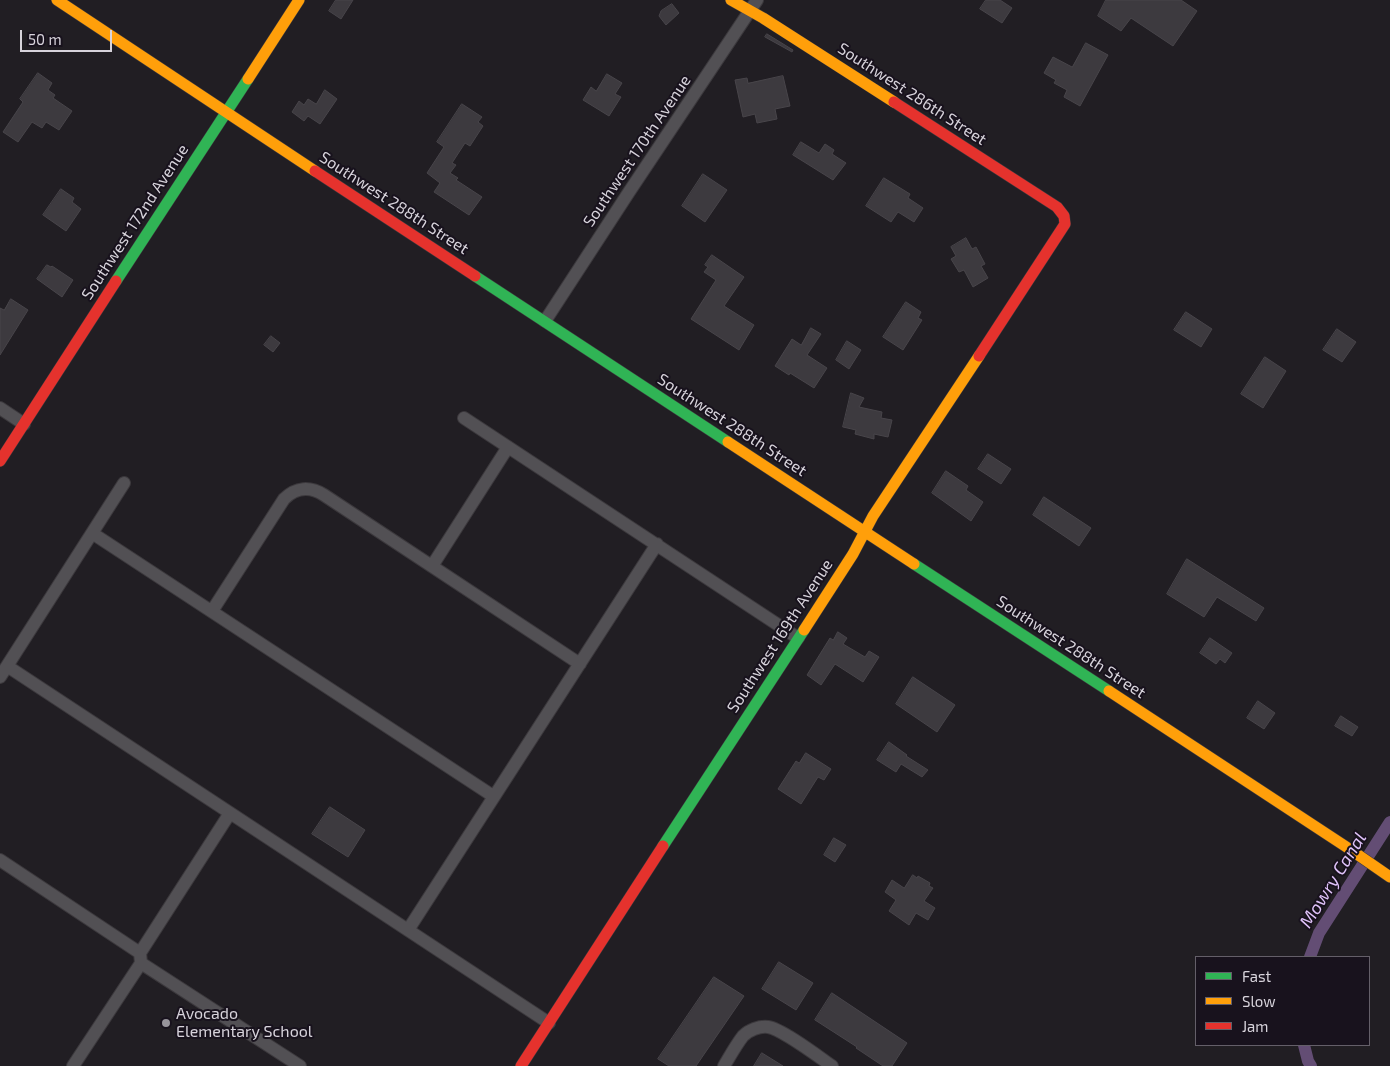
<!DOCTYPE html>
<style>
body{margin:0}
#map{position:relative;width:1390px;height:1066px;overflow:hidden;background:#211e23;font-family:"Exo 2",sans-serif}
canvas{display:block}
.legend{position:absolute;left:1195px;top:956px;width:175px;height:90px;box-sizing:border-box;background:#18121d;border:1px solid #645f69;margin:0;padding:6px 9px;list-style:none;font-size:15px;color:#d7d3db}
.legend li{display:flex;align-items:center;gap:10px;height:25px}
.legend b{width:25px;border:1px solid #645f69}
.scale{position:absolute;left:20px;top:30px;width:92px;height:22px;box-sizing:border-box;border:2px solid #d7d3db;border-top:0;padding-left:6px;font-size:15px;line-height:18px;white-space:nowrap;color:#d7d3db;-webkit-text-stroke:4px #18121d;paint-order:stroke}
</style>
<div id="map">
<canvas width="1390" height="1066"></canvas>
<ul class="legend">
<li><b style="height:6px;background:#30b455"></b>Fast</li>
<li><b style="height:6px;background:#ff9f0a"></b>Slow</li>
<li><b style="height:6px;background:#e5322d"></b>Jam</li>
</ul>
<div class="scale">50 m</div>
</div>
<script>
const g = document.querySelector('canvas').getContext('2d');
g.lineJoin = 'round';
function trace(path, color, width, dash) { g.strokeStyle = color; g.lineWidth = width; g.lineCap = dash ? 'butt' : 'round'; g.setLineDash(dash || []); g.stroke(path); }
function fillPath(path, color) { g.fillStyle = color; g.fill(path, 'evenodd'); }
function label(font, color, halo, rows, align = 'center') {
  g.font = font + ' "Exo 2",sans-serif'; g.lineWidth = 4; g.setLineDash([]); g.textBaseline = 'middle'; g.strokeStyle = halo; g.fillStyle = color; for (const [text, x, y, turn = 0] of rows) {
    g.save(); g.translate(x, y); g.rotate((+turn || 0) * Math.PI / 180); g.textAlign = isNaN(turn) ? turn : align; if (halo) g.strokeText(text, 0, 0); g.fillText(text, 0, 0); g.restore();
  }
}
trace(new Path2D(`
 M1310,957L1319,933L1390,822
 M1304,1045L1308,1061L1311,1066`), '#634d74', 12);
const building = new Path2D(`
 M336,0H353L341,19L329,11Z
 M986,0H1000L1012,8L1002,23L980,9Z
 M1106,0H1181L1197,11L1173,46L1131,18L1121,31L1098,16Z
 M672,4L679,13L666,25L659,16L661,11Z
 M767,34L793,50L792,52L765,37Z
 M1086,43L1108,55L1080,106L1064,97L1067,90L1054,83L1056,80L1044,73L1053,57L1072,67Z
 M38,73L52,83L48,90L55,95L53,98L72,111L59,130L46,122L42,128L32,122L18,142L3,132L23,102L20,99Z
 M607,74L622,83L615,94L621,97L609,116L583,100L591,87L596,91Z
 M783,76L790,106L775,109L777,119L757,123L755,114L743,117L735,80L747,78L748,83Z
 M325,90L337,99L320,124L308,116L304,121L292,112L299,101L304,105L308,99L316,104Z
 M462,104L482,117L478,122L483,126L470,146L465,143L452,163L456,165L450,173L458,178L456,180L482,197L469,215L434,192L440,183L427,173L444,147L437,142Z
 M801,142L819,153L825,144L834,150L832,154L846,163L833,180L793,155Z
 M703,174L727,190L705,222L682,206Z
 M884,178L910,194L908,198L923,208L914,222L898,212L891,222L866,206Z
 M61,189L74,198L72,202L81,209L66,231L43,215Z
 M966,238L972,249L976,247L985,264L981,266L988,278L973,287L964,270L959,272L951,259L956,256L951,247Z
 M712,255L744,277L724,306L754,325L739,350L691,319L716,280L704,272L708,267L705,265Z
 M47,265L51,267L52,266L73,280L62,297L37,279Z
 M11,299L28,310L0,355V308L4,310Z
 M906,302L921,312L918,318L922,320L903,350L883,337Z
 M1186,312L1212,329L1201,347L1174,330Z
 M811,328L821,334L807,355L827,368L814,388L790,373L789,375L775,366L792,339L801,345Z
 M1337,329L1356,342L1342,362L1323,350Z
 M271,336L280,343L273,352L264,345Z
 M847,341L861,350L849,369L836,360Z
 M1265,357L1286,371L1263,408L1241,394Z
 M851,393L864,398L859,407L882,412L881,418L892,420L888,437L874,434V439L855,434L856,430L843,427Z
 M988,454L1011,469L1001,484L978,469Z
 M946,471L968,486L966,490L983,502L971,521L932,493Z
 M1044,497L1091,528L1079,546L1033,515Z
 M1187,559L1264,608L1256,621L1217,597L1204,617L1167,594Z
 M838,632L847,638L843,644L865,657L869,651L879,657L863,682L835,664L821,685L807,675L830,638L833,640Z
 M1210,638L1232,653L1225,663L1220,659L1216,664L1200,653Z
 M913,677L955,705L937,732L896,704Z
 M1258,701L1275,713L1264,729L1247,718Z
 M1341,716L1358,727L1352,736L1335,726Z
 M889,742L907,755L906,756L928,770L922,777L901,764L896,772L877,760Z
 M806,753L831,769L824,780L818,777L801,804L778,789L796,761L799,763Z
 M330,807L365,830L348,857L312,834Z
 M834,838L846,845L835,862L824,855Z
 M913,875L917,878L918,876L930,883L929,886L933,888L924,901L935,908L928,920L916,913L909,925L889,911L896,900L885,892L892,880L904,888Z
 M779,962L813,983L796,1010L762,989Z
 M714,977L744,996L696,1066H669L658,1059Z
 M832,993L907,1043L892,1066H883L856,1048L857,1047L815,1020Z
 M762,1053L783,1066H754Z`);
fillPath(building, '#3d3a3f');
trace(building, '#48454a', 1);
const street = new Path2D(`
 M545,321L629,192L757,0
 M0,408L24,424
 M464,418L798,638
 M92,533L493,796
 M432,566L508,447
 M212,611L284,499C296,487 310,486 324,495L580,664
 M7,666L549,1023
 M0,677L124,483
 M0,860L140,953
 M408,930L657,544
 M141,963L300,1066
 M141,963L140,953L230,813
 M73,1066L141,963
 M724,1066C730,1056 736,1045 743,1036C749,1030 759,1026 768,1027C782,1029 819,1057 832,1066`);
const fast = new Path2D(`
 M475,276L728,442
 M116,281L248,79
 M914,564L1109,691
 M663,846L804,630`);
const slow = new Path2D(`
 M57,0L315,171
 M731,0L763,18L894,102
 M248,79L299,0
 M728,442L914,564
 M804,630L853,554L873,516L979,356
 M1109,691L1351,850L1390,877`);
const jam = new Path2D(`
 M894,102L1057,207L1064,216L1065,224L979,356
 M315,171L475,276
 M0,461L116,281
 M521,1066L663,846`);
trace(street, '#3c393d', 14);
trace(fast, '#3c393d', 12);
trace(slow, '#3c393d', 12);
trace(jam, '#3c393d', 12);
trace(street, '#525054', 12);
trace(fast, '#30b455', 11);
trace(slow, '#ff9f0a', 11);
trace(jam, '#e5322d', 11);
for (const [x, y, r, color] of [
 [166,1023,5,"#97949b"]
]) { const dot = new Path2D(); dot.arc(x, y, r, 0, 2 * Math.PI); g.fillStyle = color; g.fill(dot); trace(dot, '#18121d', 2); }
label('16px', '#d7d3db', '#18121d', [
 ["Southwest 286th Street",912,94,33],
 ["Southwest 170th Avenue",637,151,-56],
 ["Southwest 288th Street",394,203,33],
 ["Southwest 172nd Avenue",135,222,-57],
 ["Southwest 288th Street",732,425,33],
 ["Southwest 169th Avenue",780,636,-57],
 ["Southwest 288th Street",1071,647,33]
]);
label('16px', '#d7d3db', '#18121d', [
 ["Avocado",176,1014],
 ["Elementary School",176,1032]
], 'left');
label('italic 18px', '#dfc2f9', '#18121d', [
 ["Mowry Canal",1333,880,-58]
]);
</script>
